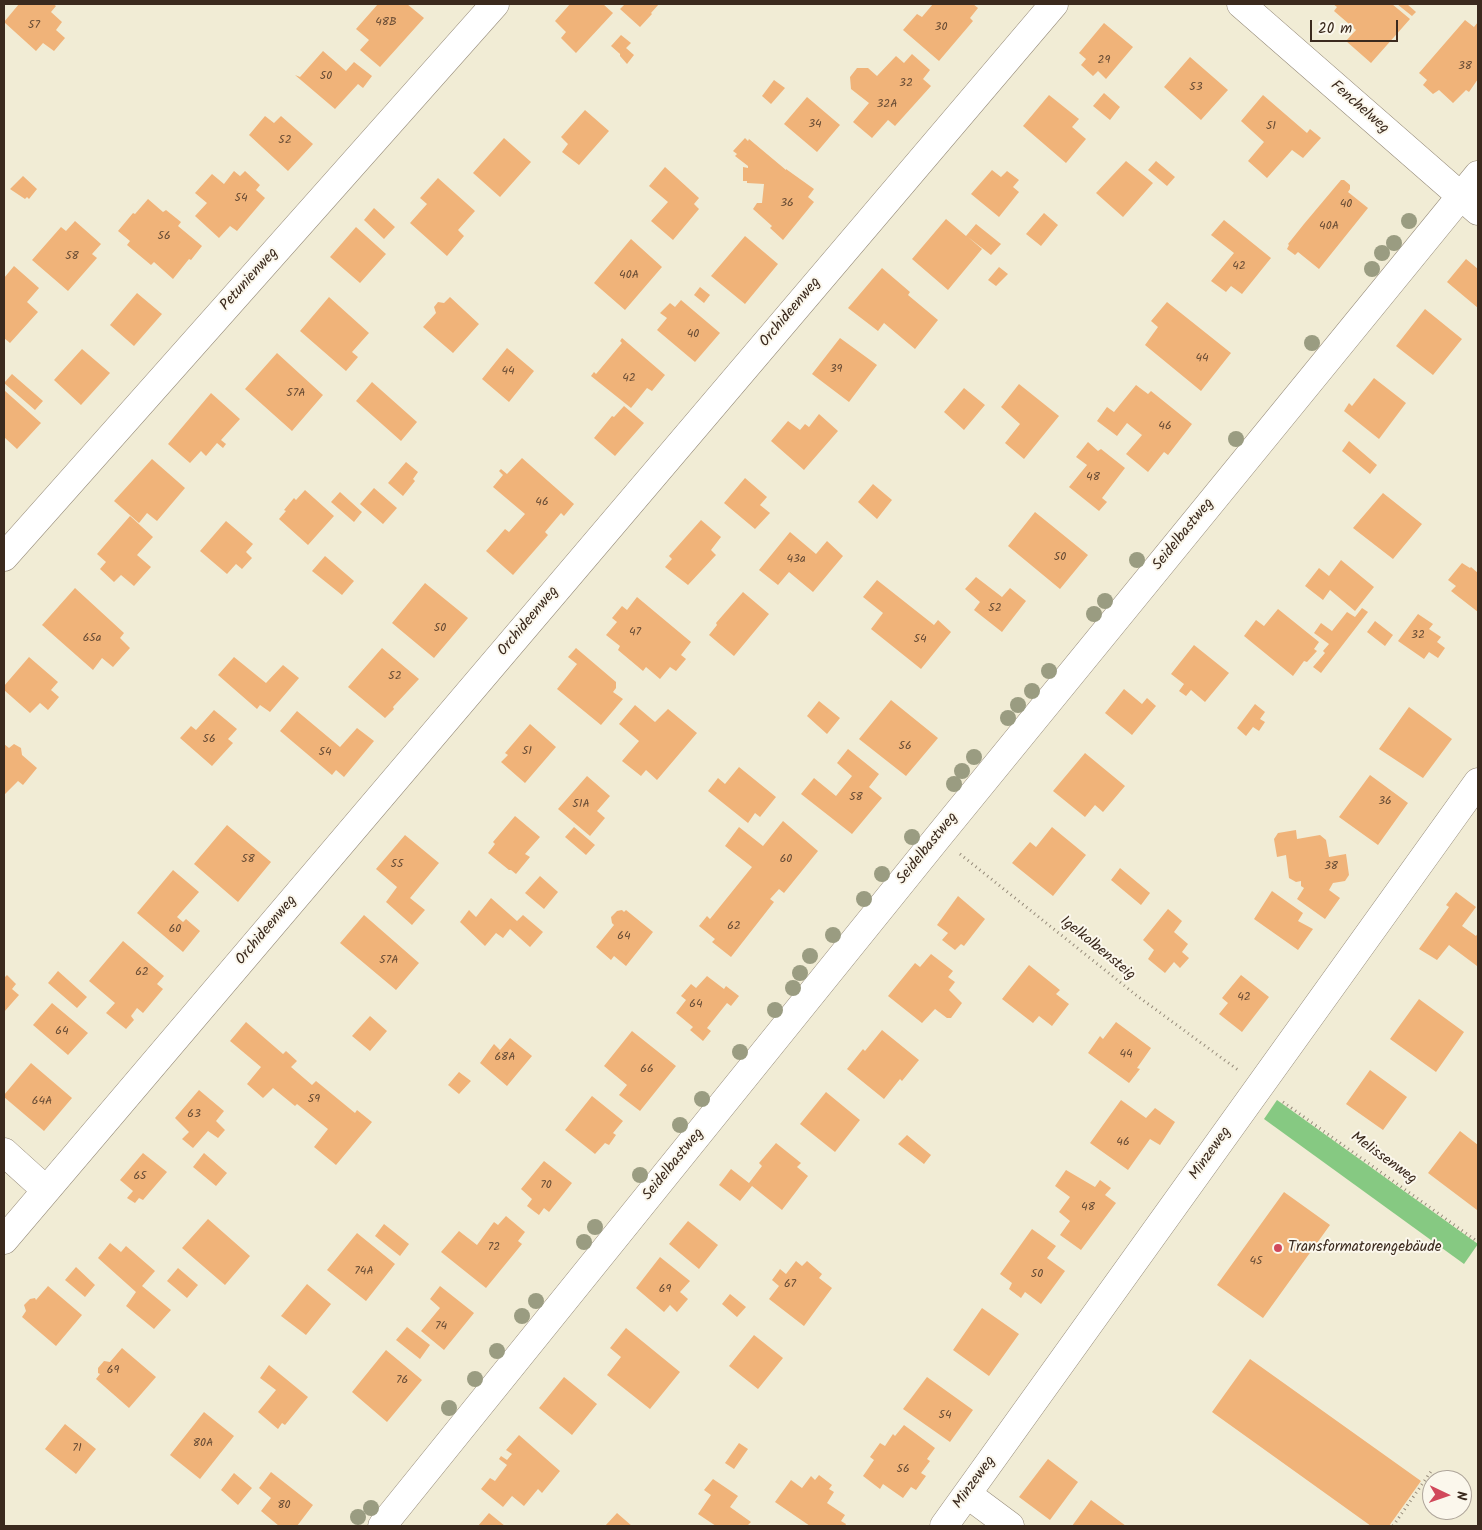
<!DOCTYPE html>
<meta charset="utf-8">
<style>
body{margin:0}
#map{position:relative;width:1482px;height:1530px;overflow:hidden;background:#f1ecd5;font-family:Kalam,sans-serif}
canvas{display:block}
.frame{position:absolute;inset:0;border:5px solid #3b2a1e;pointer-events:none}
.north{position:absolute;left:1422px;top:1470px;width:50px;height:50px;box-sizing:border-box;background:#fbf7ec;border:1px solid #aea59a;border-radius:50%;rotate:93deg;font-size:14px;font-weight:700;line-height:20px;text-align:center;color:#3b2a1e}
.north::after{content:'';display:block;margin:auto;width:18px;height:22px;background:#d1495b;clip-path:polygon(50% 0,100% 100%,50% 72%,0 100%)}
.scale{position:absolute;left:1310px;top:20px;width:88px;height:22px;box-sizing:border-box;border:2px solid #3b2a1e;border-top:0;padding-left:6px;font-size:15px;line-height:18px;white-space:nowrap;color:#3b2a1e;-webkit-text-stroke:4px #fbf7ec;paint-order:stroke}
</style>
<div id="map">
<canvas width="1482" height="1530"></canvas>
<div class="frame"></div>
<div class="north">N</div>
<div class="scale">20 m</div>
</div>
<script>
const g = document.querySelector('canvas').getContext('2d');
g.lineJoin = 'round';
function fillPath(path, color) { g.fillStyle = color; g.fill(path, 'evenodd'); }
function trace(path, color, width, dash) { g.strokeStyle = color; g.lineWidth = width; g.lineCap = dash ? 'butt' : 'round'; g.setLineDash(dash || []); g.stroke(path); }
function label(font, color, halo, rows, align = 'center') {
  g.font = font + ' Kalam,sans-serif'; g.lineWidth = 4; g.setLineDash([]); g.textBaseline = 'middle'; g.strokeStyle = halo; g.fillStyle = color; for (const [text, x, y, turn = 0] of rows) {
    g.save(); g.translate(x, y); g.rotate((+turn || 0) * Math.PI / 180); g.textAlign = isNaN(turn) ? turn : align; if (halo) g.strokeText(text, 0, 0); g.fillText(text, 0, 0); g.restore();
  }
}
fillPath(new Path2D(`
 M1277,1100L1478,1244L1464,1264L1264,1119Z`), '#86c982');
fillPath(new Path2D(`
 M19,4H53L56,6L51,12L62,22L56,30L65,38L54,51L43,43L36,51L4,22Z
 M378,4H407L424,18L380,67L360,50L369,40L356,29Z
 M570,4H603L613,13L576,53L561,38L566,32L555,21Z
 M625,4H659L651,13L652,14L640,27L620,9Z
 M933,4H973L978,8L970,18L973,21L939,61L903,30L917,14L922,17Z
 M1333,4H1392L1410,19L1371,63L1346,41L1356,30L1334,11L1337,7Z
 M1397,4H1407L1416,12L1412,16Z
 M1465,20L1474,27L1478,22V79L1469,92L1466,90L1453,103L1439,90L1433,94L1423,85L1427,80L1419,73Z
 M1104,23L1133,47L1106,79L1098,71L1093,76L1081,65L1086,59L1079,53Z
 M621,35L631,43L626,48L634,55L627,64L620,56V54L611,46Z
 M323,51L346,71L354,62L372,76L363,88L358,84L335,109L295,75L300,77Z
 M912,54L930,70L923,79L931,86L895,126L888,120L872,138L853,122L869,103L851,89L850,77L857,68H868L877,76L896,56L904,63Z
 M1190,57L1228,90L1201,120L1164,87Z
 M774,80L785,88L771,104L762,96Z
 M1104,93L1120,107L1110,120L1093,106Z
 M1049,95L1079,119L1072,127L1086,139L1066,163L1023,126Z
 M1263,95L1307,133L1310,129L1321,138L1303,158L1292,150L1267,178L1248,161L1264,142L1241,121Z
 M807,97L840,125L817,152L784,124Z
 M585,110L609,131L579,165L562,152L568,144L561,137Z
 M265,116L274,123L281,116L313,144L288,171L249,135Z
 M504,138L531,162L500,197L473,173Z
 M745,138L748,141L749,139L786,170V169L814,189L808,197L814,202L783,240L770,228L772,226L753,209L757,203H762L764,184L747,183V181H743V167L748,168V166L735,156L737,154L733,151Z
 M1126,161L1153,183L1123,217L1096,193Z
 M1156,161L1175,177L1167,186L1148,170Z
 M665,167L699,198L694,204L699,209L673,240L651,221L668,202L649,186Z
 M992,170L1001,177L1007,171L1019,180L1013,187L1019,192L999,217L971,194Z
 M234,171L240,176L245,171L260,185L256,190L265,198L237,231L230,226L219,238L195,216L207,203L195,193L212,174L224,184Z
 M23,176L37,189L29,199L27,197L25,199L10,189Z
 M438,178L475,211L458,230L464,236L447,256L410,223L427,204L420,198Z
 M1341,180H1344L1350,185V189L1348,192L1368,208L1319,269L1298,252L1295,255L1287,249L1289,245L1288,244L1304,224Z
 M148,199L163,212L166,210L181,222L178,226L202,246L191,260L189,259L173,279L154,262L151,265L127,245L130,241L118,231L133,213L135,214Z
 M374,208L395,227L384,239L364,220Z
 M1044,213L1058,225L1041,246L1026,234Z
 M946,219L966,236L976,224L1001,244L991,255L968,237L982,249L948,290L912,259Z
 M1224,220L1271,258L1242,294L1231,286L1226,292L1211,281L1234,253L1211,235Z
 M75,221L101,244L92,254L97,258L68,291L32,260L61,227L66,231Z
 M356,227L386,254L360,283L330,257Z
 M745,236L778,264L745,304L711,276Z
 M631,239L662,267L625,310L594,283Z
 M1466,259L1478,269V308L1447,282Z
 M14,266L39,288L27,302L38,312L10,343L4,338V278Z
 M999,267L1008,274L996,286L988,280Z
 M882,268L910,292L908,295L938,320L915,349L884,323L878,331L848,308Z
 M700,287L710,295L704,303L694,295Z
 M137,293L162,314L134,346L110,325Z
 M329,297L369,333L352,352L358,357L346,371L300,331Z
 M450,297L479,324L453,353L423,327L436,313L434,307L438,302L444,303Z
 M681,300L720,333L695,362L657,330L667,318L660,313L670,303L675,307Z
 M1167,302L1231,353L1201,391L1145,345L1158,327L1151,321Z
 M1425,309L1462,339L1433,375L1396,346Z
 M622,338L665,375L652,391L647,388L631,408L591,376L594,372L596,374L622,343L620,341Z
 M840,338L877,365L849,402L812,374Z
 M507,348L534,371L509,402L482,379Z
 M82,349L110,373L81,405L54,380Z
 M277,353L323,395L292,431L245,389Z
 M12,374L43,401L35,410L4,383Z
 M1374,378L1406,403L1379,439L1344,411L1349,403L1352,406Z
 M372,382L417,422L401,441L356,401Z
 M1019,384L1059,416L1024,459L1005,443L1020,424L1001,407Z
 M1136,385L1148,394L1151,391L1192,424L1168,455L1164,452L1148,472L1126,454L1142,435L1127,423L1117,436L1097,421L1107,407L1114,412Z
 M964,388L985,405L964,430L944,412Z
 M4,390L41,423L17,449L4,437Z
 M211,393L240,419L221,440L226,444L223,448L217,443L206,456L201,451L190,463L168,444Z
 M624,406L644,423L615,456L594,438L612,416L614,417Z
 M819,414L838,431L804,470L771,441L788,421L800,430L805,424L809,427Z
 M1349,441L1377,465L1370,474L1342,451Z
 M1088,442L1098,451L1101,449L1125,468L1102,498L1107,502L1099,511L1069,487L1087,465L1076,457Z
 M522,458L574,504L564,516L561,513L545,532L548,535L513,575L486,551L505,529L509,532L525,514L493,487L503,475L499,471L501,469L507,474Z
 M152,459L185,488L157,521L147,513L139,523L114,501Z
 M406,462L418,472L413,479L415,481L403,496L388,483Z
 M745,478L767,497L760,505L770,513L755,529L724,503Z
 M873,484L892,500L877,519L858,502Z
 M374,488L397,508L383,524L360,504Z
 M305,490L334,516L308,545L279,519L286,511L284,510L294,498L296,500Z
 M340,492L362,512L354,522L331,502Z
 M1383,493L1422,524L1393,559L1353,528Z
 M1035,512L1088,555L1060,589L1008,546Z
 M130,516L153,537L137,555L151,567L134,586L121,575L114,582L100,569L106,562L97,554Z
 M701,520L721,537L711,550L716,555L688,585L665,567L672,559L669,556Z
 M226,521L253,544L246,552L252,558L242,569L236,564L227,574L200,551Z
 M790,532L816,554L827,541L843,556L813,592L789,572L778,585L759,570Z
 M325,556L354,581L342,595L312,571Z
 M1341,560L1374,587L1355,611L1330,590L1323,600L1305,586L1319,568L1329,576Z
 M1462,563L1470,568L1471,567L1478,573V612L1451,591L1456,586L1448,580Z
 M976,577L1002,597L1010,588L1026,601L1002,632L974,610L980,602L965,589Z
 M877,580L934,625L938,620L951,632L921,669L871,629L883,613L863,597Z
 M425,583L468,618L434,658L392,623Z
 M75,588L124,633L120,638L130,648L113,667L102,658L93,670L42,625Z
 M743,592L769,614L734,656L709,635L717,625L716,623Z
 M637,597L691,642L681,655L686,659L676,671L670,667L660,679L646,667L643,671L618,650L620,646L606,635L617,622L612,618L622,606L627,610Z
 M1362,608L1368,612L1321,673L1313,667L1325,653L1323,651L1329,644L1314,633L1321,623L1332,631L1347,612L1355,617Z
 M1278,609L1319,642L1314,649L1317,651L1307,662L1304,661L1293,676L1244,636L1256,620L1264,626Z
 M1418,614L1433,624L1429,629L1441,637L1437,642L1445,648L1438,658L1429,652L1424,659L1398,641Z
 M1375,621L1393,635L1385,646L1367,632Z
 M1194,645L1229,673L1205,702L1191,690L1186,696L1179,691L1184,684L1171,674Z
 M382,648L419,679L393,707L394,709L385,718L348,687Z
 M576,648L616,682V688L613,692L623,699L601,725L557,689L577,664L568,657Z
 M29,657L58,682L51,690L59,697L48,710L40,703L30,713L4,690V686Z
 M234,657L266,683L283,665L299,678L270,712L260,705L257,709L218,675Z
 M1124,689L1142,704L1147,698L1156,706L1132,735L1105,713Z
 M891,700L938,738L906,776L859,739Z
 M819,701L840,718L827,734L807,716Z
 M1255,704L1265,712L1260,719L1265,722L1259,731L1253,727L1246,736L1237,728Z
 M635,705L655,722L668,709L697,733L657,780L646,770L641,776L622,761L639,741L619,724Z
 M1409,707L1452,739L1423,778L1379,749Z
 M214,710L237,729L228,739L233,743L212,766L180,738L191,726L196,730Z
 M297,711L340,747L357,728L374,741L344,777L336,770L332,775L280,731Z
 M530,724L556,747L525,783L501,762L508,755L505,753Z
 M4,744L9,748L14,744L21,748L22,755L37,768L23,785L18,781L4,795Z
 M848,749L879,774L869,787L882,798L852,834L801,794L814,778L836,796L852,776L837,763Z
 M1085,753L1125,786L1103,812L1095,805L1085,817L1053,791Z
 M739,767L776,797L760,817L755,813L748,823L708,791L718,778L725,784Z
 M1370,775L1408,803L1378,845L1339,817Z
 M587,776L610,796L597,811L605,818L590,836L558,809Z
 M515,816L540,837L525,854L530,857L516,874L511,870H509L488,853L495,844L493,842Z
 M783,821L818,851L784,893L779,889L770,899L774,902L731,957L712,942L715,939L699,926L707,916L710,919L752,867L725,846L739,827L763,846Z
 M227,825L271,862L238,902L194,864Z
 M574,827L595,845L586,855L565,837Z
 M1052,827L1086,855L1053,896L1012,863L1030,842L1036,847Z
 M1296,830L1297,839L1320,835L1326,840L1329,857L1346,854L1349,875L1345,881L1333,883L1329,890L1340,898L1325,919L1297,899L1304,888L1301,886V881L1296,882L1289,878L1286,855L1277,857L1274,839L1278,833Z
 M405,835L439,863L410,898L425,910L412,925L386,902L397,887L376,869Z
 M1120,868L1150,893L1141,905L1111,880Z
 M173,870L199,892L177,917L183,922L186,919L200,931L183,952L137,913Z
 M540,876L558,892L544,909L525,893Z
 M1272,891L1303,913L1298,921L1313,929L1298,950L1254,919Z
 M1456,892L1476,907L1462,926L1476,936L1478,933V964L1477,966L1449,945L1437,960L1419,949L1449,907L1446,905Z
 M958,896L985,919L964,946L961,944L955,950L942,940L948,933L937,925Z
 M491,898L517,921L523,915L543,932L530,947L510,929L503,938L496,933L485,946L460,922L469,910L476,917Z
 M1168,909L1182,921L1174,932L1188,944L1182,952L1189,958L1180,968L1174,962L1165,973L1148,959L1154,950L1143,940Z
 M622,910L624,912L626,910L653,932L626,966L614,956L611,960L596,947L614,925L612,923L611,917L617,911Z
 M364,915L419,963L396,990L340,943Z
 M123,941L164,976L157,984L163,989L143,1013L137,1008L131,1016L134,1020L126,1029L106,1013L115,1003L89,981Z
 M931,954L953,971L948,977L955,982L949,990L962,1003L951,1018H947L935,1009L922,1023L888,996L915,963L920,967Z
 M1029,965L1060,990L1056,994L1069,1004L1052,1026L1039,1016L1033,1023L1002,999Z
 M58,971L87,997L77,1008L48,983Z
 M7,975L16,984L12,989L19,995L4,1012V978Z
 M1241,975L1269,997L1242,1032L1219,1014L1228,1003L1222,998Z
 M707,976L724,989L726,986L739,996L731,1006L727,1003L707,1028L711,1031L703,1041L690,1030L693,1027L676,1013L686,1000L681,996L691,984L696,988Z
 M1419,999L1464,1032L1436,1072L1390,1039Z
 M52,1003L88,1033L68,1055L33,1025Z
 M370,1016L387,1031L370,1051L352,1036Z
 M246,1022L283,1054L286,1051L297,1061L291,1067L312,1085L316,1081L355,1113L357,1110L372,1122L336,1165L314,1147L328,1129L297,1104L295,1106L273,1088L263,1098L247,1084L261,1067L230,1041Z
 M1116,1022L1151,1048L1137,1068L1140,1069L1129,1083L1088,1053L1100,1036L1103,1039Z
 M882,1030L919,1060L902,1081L900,1079L884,1099L847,1069L863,1049L865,1051Z
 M632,1031L676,1066L640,1111L619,1095L627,1085L604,1066Z
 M510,1038L532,1056L507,1086L480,1063L494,1044L500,1050Z
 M31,1063L72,1098L44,1131L4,1097V1095Z
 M1370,1070L1407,1097L1383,1130L1346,1104Z
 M459,1072L471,1081L459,1094L448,1085Z
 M199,1090L224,1111L216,1121L225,1130L218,1138L208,1131L193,1148L182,1139L189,1132L175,1118Z
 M826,1092L860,1120L835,1152L800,1124Z
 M592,1096L623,1121L613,1133L616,1135L609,1145L605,1143L595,1154L565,1130Z
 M1121,1100L1146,1118L1155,1108L1175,1122L1160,1145L1150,1139L1128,1170L1090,1143Z
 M1460,1131L1478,1145L1477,1210L1428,1173Z
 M907,1135L931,1155L924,1164L898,1144Z
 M776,1143L801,1163L797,1167L808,1176L782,1210L752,1186L740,1201L719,1185L731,1169L749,1183L762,1166L759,1163Z
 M143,1153L167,1172L143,1200L139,1198L135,1203L127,1198L133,1191L120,1180Z
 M204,1153L227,1173L216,1186L193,1167Z
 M544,1161L572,1183L549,1212L544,1208L539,1215L527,1206L532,1199L521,1189Z
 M1066,1170L1095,1187L1100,1180L1111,1188L1105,1195L1116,1203L1081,1250L1060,1235L1070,1221L1059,1212L1070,1197L1055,1186Z
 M1284,1192L1330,1225L1263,1318L1217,1285Z
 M506,1216L525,1232L518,1241L522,1244L486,1288L441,1252L459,1231L477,1245L494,1222L498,1225Z
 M208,1219L250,1256L225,1285L182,1248Z
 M688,1221L718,1245L699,1269L669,1244Z
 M384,1224L409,1244L400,1256L375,1236Z
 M1032,1229L1056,1246L1047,1258L1065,1271L1041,1304L1025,1292L1021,1298L1009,1289L1012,1283L1000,1274Z
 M357,1233L395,1264L366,1301L327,1270Z
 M110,1243L121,1252L126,1246L155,1271L142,1286L171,1310L154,1329L126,1306L136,1292L98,1258Z
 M660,1257L690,1281L680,1292L688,1299L677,1312L670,1305L664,1312L636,1288Z
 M796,1261L802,1266L807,1261L822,1274L819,1278L832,1288L804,1326L769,1299L779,1286L772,1280L780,1269L786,1274Z
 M76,1267L95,1285L85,1297L65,1280Z
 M178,1268L198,1285L187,1298L167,1281Z
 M307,1284L331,1304L306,1335L281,1316Z
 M48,1286L82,1315L56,1346L22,1317L26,1311L24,1305L30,1299L35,1298L36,1300Z
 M440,1286L474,1313L444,1350L421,1331L440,1308L430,1299Z
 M730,1294L746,1307L737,1317L722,1304Z
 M982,1308L1019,1334L989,1376L953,1350Z
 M407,1327L430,1345L420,1359L396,1340Z
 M626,1328L680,1372L650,1409L607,1375L621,1357L610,1348Z
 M754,1335L783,1358L758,1389L729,1366Z
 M122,1348L156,1377L129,1408L96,1379L100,1374L98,1373V1368L104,1361L110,1362Z
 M386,1350L422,1380L387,1422L352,1392Z
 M1250,1359L1421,1481L1389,1526H1371L1212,1412Z
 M269,1365L308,1397L285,1425L282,1423L278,1429L258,1412L276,1390L260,1378Z
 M564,1377L597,1404L572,1435L539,1408Z
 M927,1377L973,1410L950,1442L903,1409Z
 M204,1412L234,1436L200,1479L170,1455Z
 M65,1424L96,1449L76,1474L45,1449Z
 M904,1425L935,1448L927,1459L930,1461L921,1473L926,1476L916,1490L911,1487L903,1498L883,1484L880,1489L863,1476L874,1460L870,1457L880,1443L885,1446L893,1434L895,1436Z
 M519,1435L560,1471L542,1493L538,1489L524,1506L512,1496L503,1507L481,1489L490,1478L495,1481L507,1465L499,1459L501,1456L507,1460L512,1454L506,1450Z
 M739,1443L748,1449L734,1469L725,1463Z
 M1048,1459L1078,1482L1050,1520L1019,1497Z
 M271,1472L313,1505L297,1526H279L261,1511L271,1498L259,1488Z
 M234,1473L252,1488L238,1505L221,1490Z
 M819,1475L832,1485L829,1489L834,1492L827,1503L845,1515L841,1521L846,1524L845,1526H810L775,1502L791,1480L802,1488L811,1476L815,1480Z
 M713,1479L738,1496L730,1507L751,1522L747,1526H716L698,1514L711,1495L704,1490Z
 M1091,1500L1126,1526H1072Z
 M489,1513L505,1526H478Z
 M617,1513L632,1526H605Z`), '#f0b379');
const minor = new Path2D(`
 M1241,4L1478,211
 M4,557L495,4
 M4,1152L46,1190
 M4,1240L1054,4
 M967,1494L1010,1526
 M382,1526L938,837L1478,175
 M944,1526L1478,782`);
trace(minor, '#968b7a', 29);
trace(new Path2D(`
 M960,854L1136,995L1238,1070
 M1283,1102L1478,1242
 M1393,1526L1432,1470`), '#968b7a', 3, [1, 4]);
trace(minor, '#fff', 28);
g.fillStyle = '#9a9c81';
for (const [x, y] of [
 [1409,221],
 [1394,243],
 [1382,253],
 [1372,269],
 [1312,343],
 [1236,439],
 [1137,560],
 [1105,601],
 [1094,614],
 [1049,671],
 [1032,691],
 [1018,705],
 [1008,718],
 [974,757],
 [962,771],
 [954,784],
 [912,837],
 [882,874],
 [864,899],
 [833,935],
 [810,956],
 [800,973],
 [793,988],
 [775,1010],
 [740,1052],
 [702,1099],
 [680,1125],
 [640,1175],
 [595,1227],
 [584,1242],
 [536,1301],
 [522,1316],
 [497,1351],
 [475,1379],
 [449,1408],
 [371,1508],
 [358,1517]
]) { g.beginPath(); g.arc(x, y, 8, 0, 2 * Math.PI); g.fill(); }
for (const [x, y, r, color] of [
 [1278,1248,5,"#d1495b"]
]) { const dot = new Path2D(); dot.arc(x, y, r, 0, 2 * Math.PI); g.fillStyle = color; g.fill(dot); trace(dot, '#fbf7ec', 2); }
label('12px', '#684c35', null, [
 ["48B",386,23],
 ["57",34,26],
 ["30",941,28],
 ["29",1104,61],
 ["38",1465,67],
 ["50",326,77],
 ["32",906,84],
 ["53",1196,88],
 ["32A",887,105],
 ["34",815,125],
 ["51",1271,127],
 ["52",285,141],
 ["54",241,199],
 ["36",787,204],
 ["40",1346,205],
 ["40A",1329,227],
 ["56",164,237],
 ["58",72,257],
 ["42",1239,267],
 ["40A",629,276],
 ["40",693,335],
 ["44",1202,359],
 ["39",836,370],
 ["44",508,372],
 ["42",629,379],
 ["57A",296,394],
 ["46",1165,427],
 ["48",1093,478],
 ["46",542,503],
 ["50",1060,558],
 ["43a",796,560],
 ["52",995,609],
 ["50",440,629],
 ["47",635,633],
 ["32",1418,636],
 ["65a",92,639],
 ["54",920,640],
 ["52",395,677],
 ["56",209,740],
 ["56",905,747],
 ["51",527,752],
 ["54",325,753],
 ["58",856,798],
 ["36",1385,802],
 ["51A",581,805],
 ["58",248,860],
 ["60",786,860],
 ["55",397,865],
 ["38",1331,867],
 ["62",734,927],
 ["60",175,930],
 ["64",624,937],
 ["57A",389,961],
 ["62",142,973],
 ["42",1244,998],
 ["64",696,1005],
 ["64",62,1032],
 ["44",1126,1055],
 ["68A",505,1058],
 ["66",647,1070],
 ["59",314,1100],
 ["64A",42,1102],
 ["63",194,1115],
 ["46",1123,1143],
 ["65",140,1177],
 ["70",546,1186],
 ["48",1088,1208],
 ["72",494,1248],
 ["45",1256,1262],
 ["74A",364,1272],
 ["50",1037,1275],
 ["67",790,1285],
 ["69",665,1290],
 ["74",441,1327],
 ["69",113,1371],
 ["76",402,1381],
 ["54",945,1416],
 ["80A",203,1444],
 ["71",77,1449],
 ["56",903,1470],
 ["80",284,1506]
]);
label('15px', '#3b2a1e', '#fbf7ec', [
 ["Fenchelweg",1359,108,41],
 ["Petunienweg",250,280,-48],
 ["Orchideenweg",791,313,-50],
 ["Seidelbastweg",1184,535,-51],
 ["Orchideenweg",529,622,-50],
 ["Seidelbastweg",928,849,-51],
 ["Orchideenweg",267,931,-50],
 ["Igelkolbensteig",1097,949,39],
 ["Minzeweg",1211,1154,-55],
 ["Melissenweg",1383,1159,36],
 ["Seidelbastweg",674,1165,-51],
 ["Minzeweg",975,1483,-54]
]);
label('15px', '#3b2a1e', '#fbf7ec', [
 ["Transformatorengebäude",1288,1248]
], 'left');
</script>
